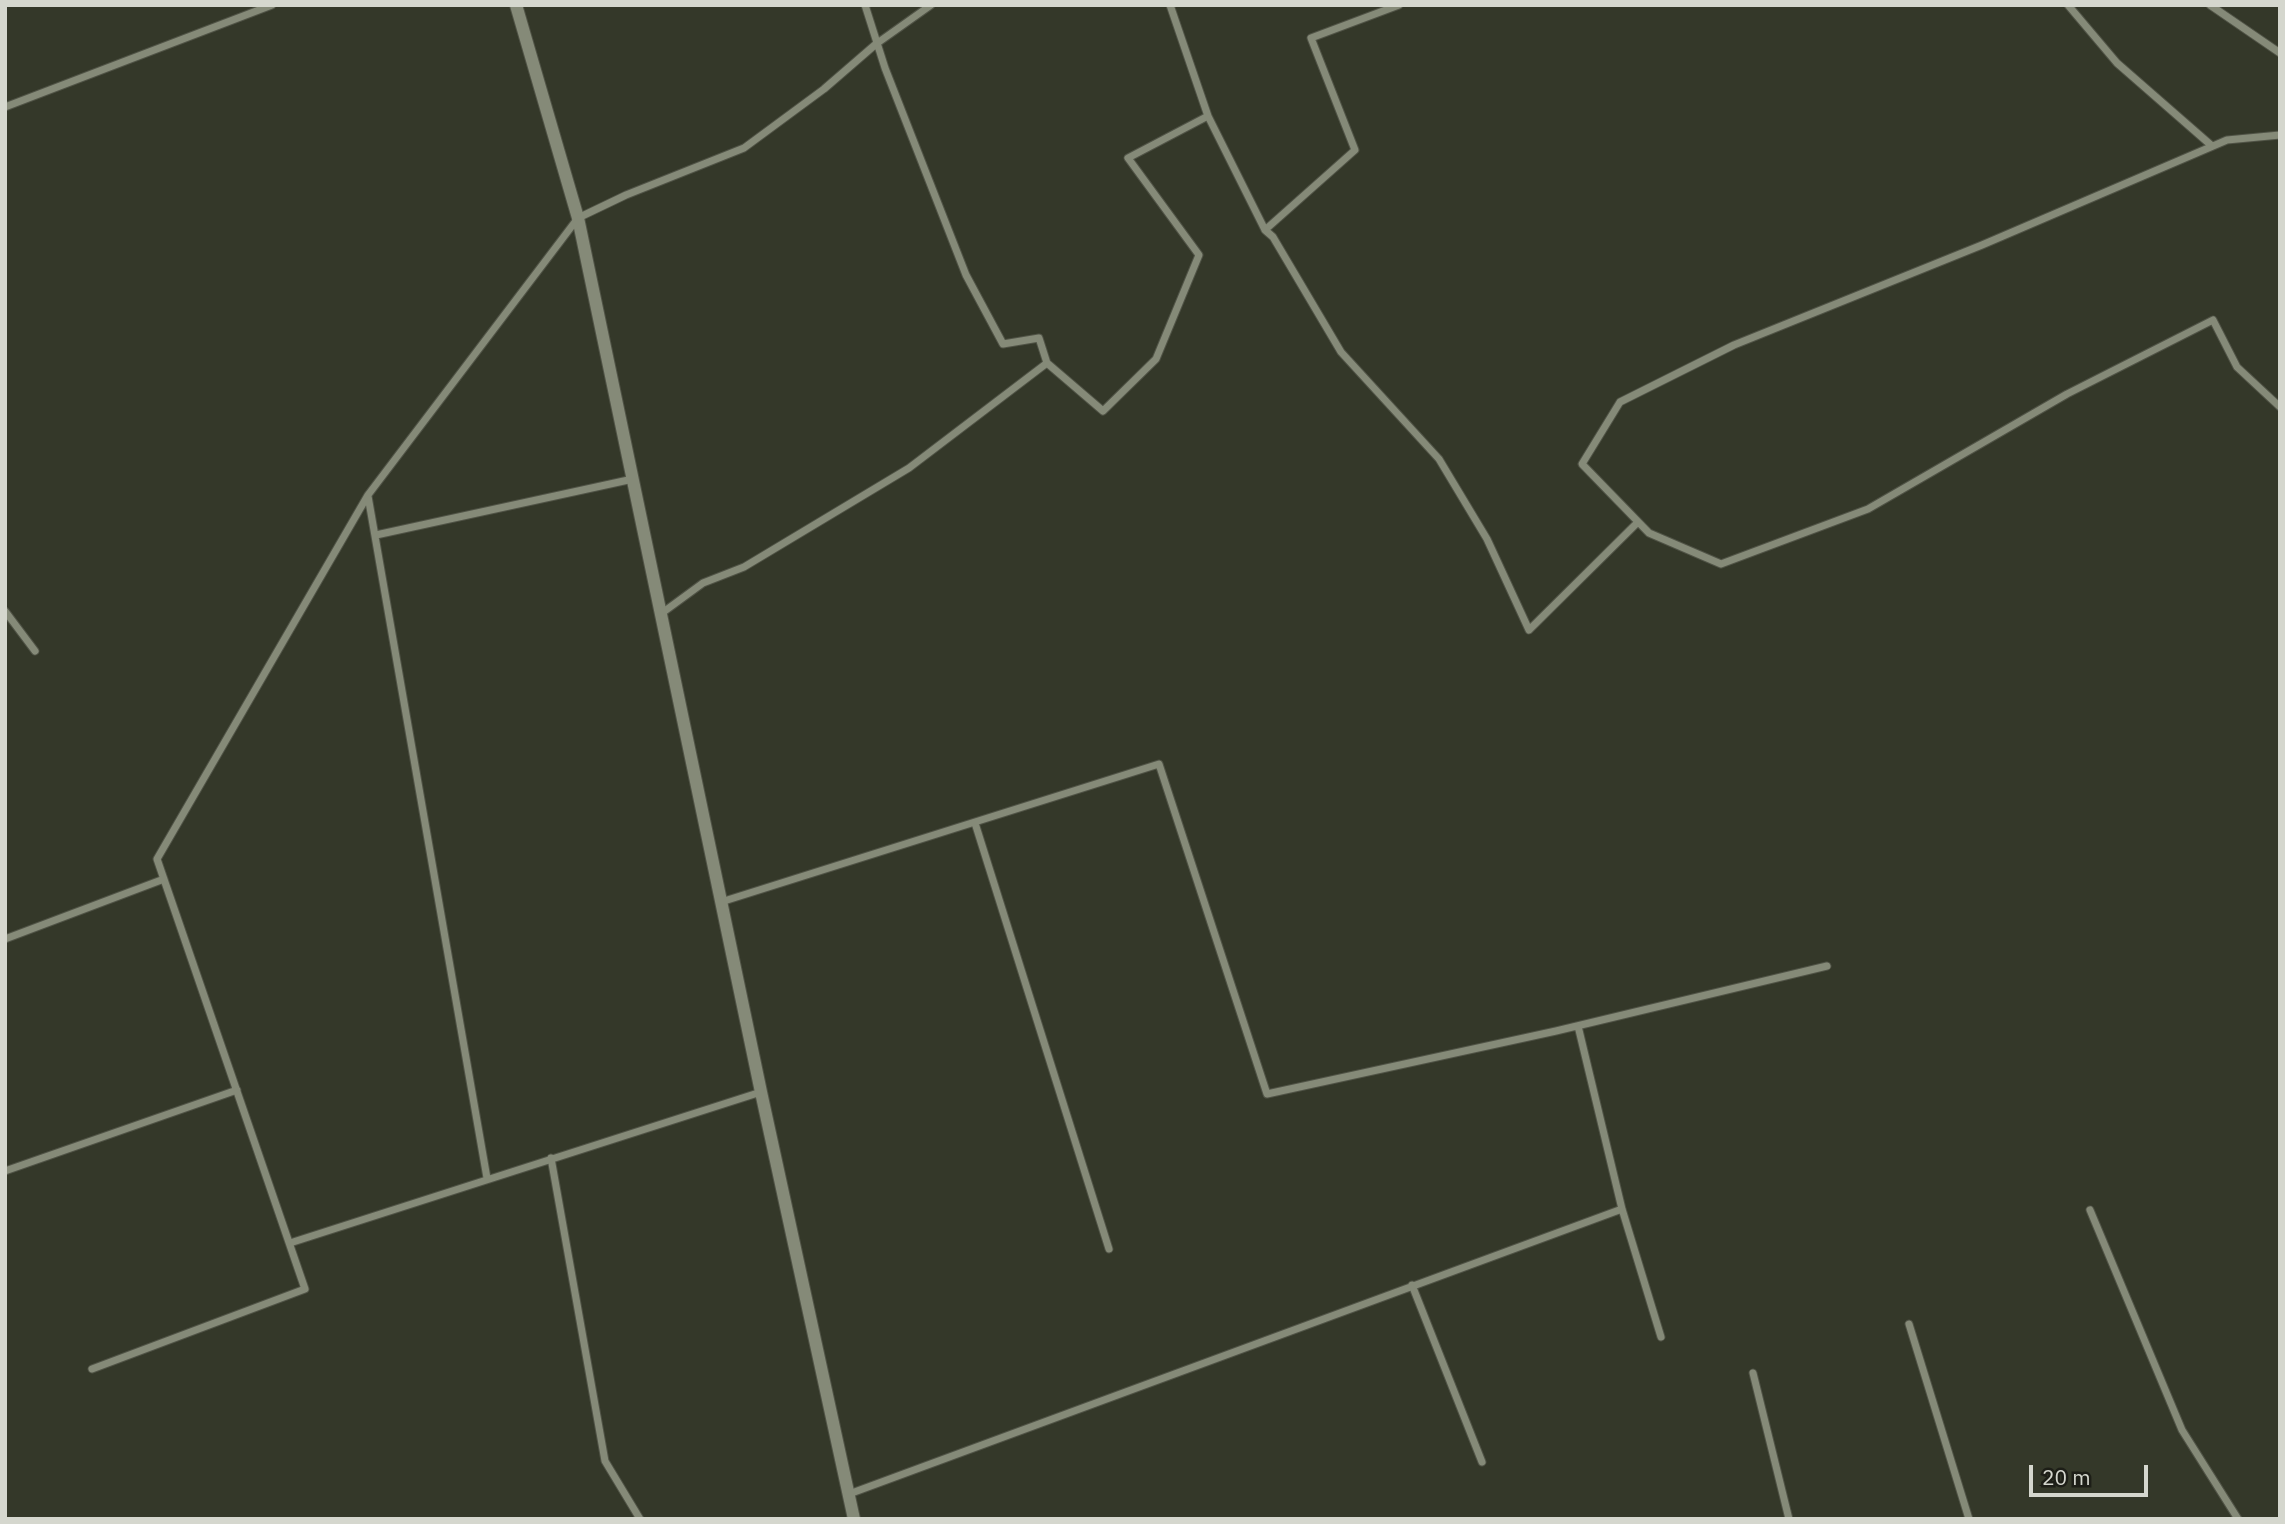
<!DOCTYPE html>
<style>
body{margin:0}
#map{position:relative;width:2285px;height:1524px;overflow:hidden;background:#343829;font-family:"IBM Plex Sans",sans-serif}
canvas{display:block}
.frame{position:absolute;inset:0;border:7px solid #d5d7ce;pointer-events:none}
.scale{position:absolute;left:2029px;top:1465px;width:119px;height:32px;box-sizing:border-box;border:4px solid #d5d7ce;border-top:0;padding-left:9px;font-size:21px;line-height:24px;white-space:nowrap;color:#d5d7ce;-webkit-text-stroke:5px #1d1e17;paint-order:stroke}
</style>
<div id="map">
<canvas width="2285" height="1524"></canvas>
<div class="frame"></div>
<div class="scale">20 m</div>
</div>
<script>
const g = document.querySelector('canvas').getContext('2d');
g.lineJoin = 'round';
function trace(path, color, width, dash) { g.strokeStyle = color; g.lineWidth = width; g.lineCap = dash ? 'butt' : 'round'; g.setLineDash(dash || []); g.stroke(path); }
const minor = new Path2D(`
 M865,5L885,68L966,275L1003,344L1039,338L1047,363
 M1170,5L1208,116
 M2068,5L2117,63L2212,146
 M2210,5L2280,53
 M5,107L272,5
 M2280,135L2227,140L1982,245L1734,345L1620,402L1582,464L1649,533L1721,564L1868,509L2067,394L2213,320L2237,367L2280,407
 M1265,230L1273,237L1341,352L1439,459L1487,539L1529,630L1638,522
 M368,496L487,1178
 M376,535L633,479
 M5,611L35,651
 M662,613L703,583L744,567L909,468L1047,363L1103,411L1156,359L1199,255L1128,158L1208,116L1265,230L1355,150L1311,38L1399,5
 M975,823L1109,1249
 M721,902L1159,764L1267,1094L1556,1031L1827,966
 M5,939L164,879
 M1578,1026L1622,1209L1661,1337
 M551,1158L605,1461L640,1519
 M5,1171L237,1090
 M2090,1210L2182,1430L2238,1519
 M290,1243L761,1092
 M1412,1285L1482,1462
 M1909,1324L1969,1519
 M92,1369L305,1289L157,859L368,495L578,218L626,195L744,148L824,89L876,44L931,5
 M1753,1373L1789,1519
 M849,1494L1622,1209`);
const tertiary = new Path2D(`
 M516,5L578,218L761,1092L854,1519`);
trace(minor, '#505346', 9);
trace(tertiary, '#505346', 14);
trace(minor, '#858a78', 7);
trace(tertiary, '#858a78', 12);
</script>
